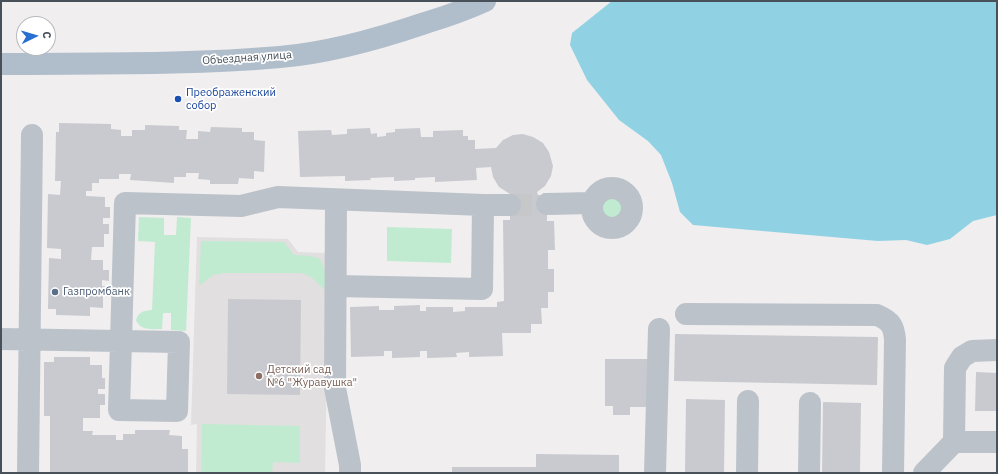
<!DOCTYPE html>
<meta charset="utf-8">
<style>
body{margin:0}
#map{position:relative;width:998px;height:474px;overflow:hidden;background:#f0eeee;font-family:"IBM Plex Sans",sans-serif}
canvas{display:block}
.frame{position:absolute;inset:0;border:2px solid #48515a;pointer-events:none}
.north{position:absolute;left:16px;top:16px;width:40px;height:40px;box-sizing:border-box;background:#fff;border:1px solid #b6b9bd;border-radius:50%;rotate:85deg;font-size:11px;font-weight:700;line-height:16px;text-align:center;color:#48515a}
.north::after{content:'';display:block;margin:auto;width:14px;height:18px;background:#2770d1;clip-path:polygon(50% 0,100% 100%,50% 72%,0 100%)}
</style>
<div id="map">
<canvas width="998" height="474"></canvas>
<div class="frame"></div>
<div class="north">С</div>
</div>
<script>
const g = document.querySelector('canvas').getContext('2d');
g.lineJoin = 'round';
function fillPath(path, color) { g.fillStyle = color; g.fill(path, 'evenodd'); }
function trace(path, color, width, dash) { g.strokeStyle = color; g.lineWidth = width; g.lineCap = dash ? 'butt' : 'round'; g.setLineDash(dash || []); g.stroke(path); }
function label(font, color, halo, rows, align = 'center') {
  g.font = font + ' "IBM Plex Sans",sans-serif'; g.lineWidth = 3.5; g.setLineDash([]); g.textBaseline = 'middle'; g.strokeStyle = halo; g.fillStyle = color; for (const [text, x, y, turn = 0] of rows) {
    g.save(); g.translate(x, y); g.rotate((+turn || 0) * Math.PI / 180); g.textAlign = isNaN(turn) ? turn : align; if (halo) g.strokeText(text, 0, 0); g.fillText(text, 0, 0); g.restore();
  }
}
fillPath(new Path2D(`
 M197,237L288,239L298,252L329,253L325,473H196L197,424L191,425Z`), '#e1dfdf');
fillPath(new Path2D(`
 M602 208a10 10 0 1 1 20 0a10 10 0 1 1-20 0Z
 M139,217L164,218V235H176L177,217L191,218L186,331L171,330V313H163L162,329C152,329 140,331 136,320C139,311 144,311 152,310L155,242L138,241Z
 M387,227L452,229L451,263L387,261Z
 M201,241L284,242L294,255L311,256L320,259L326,274L325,290L311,277L302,273H224L213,275L199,286Z
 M202,424L300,426V463L273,462L272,473H201Z`), '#c0ebd1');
fillPath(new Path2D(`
 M612,1H997V215L973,221L950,239L927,245L906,240L878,241L693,225L680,212L672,183L661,155L648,141L619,120L587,80L570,45L572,33Z`), '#90d2e4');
fillPath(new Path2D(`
 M59,123L111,124V129L121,130V136H132V130H145V125L179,126V130H187L186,139H198V131L210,132L211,127L242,128V132H254V140L265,141L264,172L254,171V179L239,178L238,184H210V180L198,179L199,173H186V177H174V183L130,180L131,174H119V179H99V183H92V191H86V196L105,197V207H110V218H103V224H109V234H104V247H92L91,260H103V270H109V281L102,280V286L109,287V297L103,296V308L90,307V316L56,315V309H48L49,258L61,259V249L47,248L48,194L60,195L61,181H55L56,132H59Z
 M370,128L371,134L377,133V137L386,136V133L395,132V129L420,128L421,137H433V131L463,130V136H468V140H475V149L496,148L503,140L513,135L523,134L533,137L543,143L549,152L553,166L551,176L545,186L537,192L538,195H547V221H554L555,250H548V269H554V292H548V308H541L542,324H531V333H502L503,356L469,357V352L456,353L457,357L427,358V351H420V357L392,358V351H384V356L351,357L350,307L379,306V310H394V306L420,305V311H426V307H453V312L465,311V307H497V302L504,301L503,220H510V194L499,187L493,177L491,167L476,168L477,180L435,182V177L415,178V180L394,181V177L370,178L371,180L345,181V176L300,177L298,131L331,130L332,135L347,134V129Z
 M228,299L301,300L300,395L227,394Z
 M675,334L878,337L877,385L674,381Z
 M54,357H90V365H102V378H105V389H98V394H105V405H100V418H83V431H93L92,435H116V440H123V434H135V430H170L169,435L182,436V449H188V473H50V416H44V362H54Z
 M605,359H649V407H630V415H613V406H605Z
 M976,372L997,373V411H975Z
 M686,399L725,400L724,473H685Z
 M823,402L861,403L860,473H822Z
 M536,454L619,455V473H452V467H536Z`), '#c9cad0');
trace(new Path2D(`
 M510,205L547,204`), '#c6c7c9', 22, [22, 11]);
trace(new Path2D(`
 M592 208a20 20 0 1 1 40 0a20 20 0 1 1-40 0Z
 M336,200L335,388L350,465V473
 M547,204L592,203
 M483,205H510
 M686,314L877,315C891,321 894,326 895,340L893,473
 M1,339L179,342L177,411L119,410L125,203L241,206L278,197L483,205L482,289L336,286
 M954,442H997
 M28,473L32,135
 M655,473L659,329
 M747,473L748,401
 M809,473L810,403
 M924,473L954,442L955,368L962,357L972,351L997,350`), '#bbc2ca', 22);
trace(new Path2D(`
 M1,64C94,63 188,65 280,57C329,53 378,39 425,23C445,17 465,10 485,1`), '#b0bdcb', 22);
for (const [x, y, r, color] of [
 [178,99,4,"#1a4fb4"],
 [55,292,4,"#5c6f8a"],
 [259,376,4,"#8d6e63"]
]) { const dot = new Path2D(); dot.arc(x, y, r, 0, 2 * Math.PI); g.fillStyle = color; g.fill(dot); trace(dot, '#fff', 1.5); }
label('11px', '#48515a', '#fff', [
 ["Объездная улица",247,58,-4]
]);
label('11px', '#164399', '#fff', [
 ["Преображенский",186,93],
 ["собор",186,106]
], 'left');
label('11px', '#4e5e75', '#fff', [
 ["Газпромбанк",63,292]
], 'left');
label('11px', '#785e54', '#fff', [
 ["Детский сад",267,370],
 ["№6 \"Журавушка\"",267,383]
], 'left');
</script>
